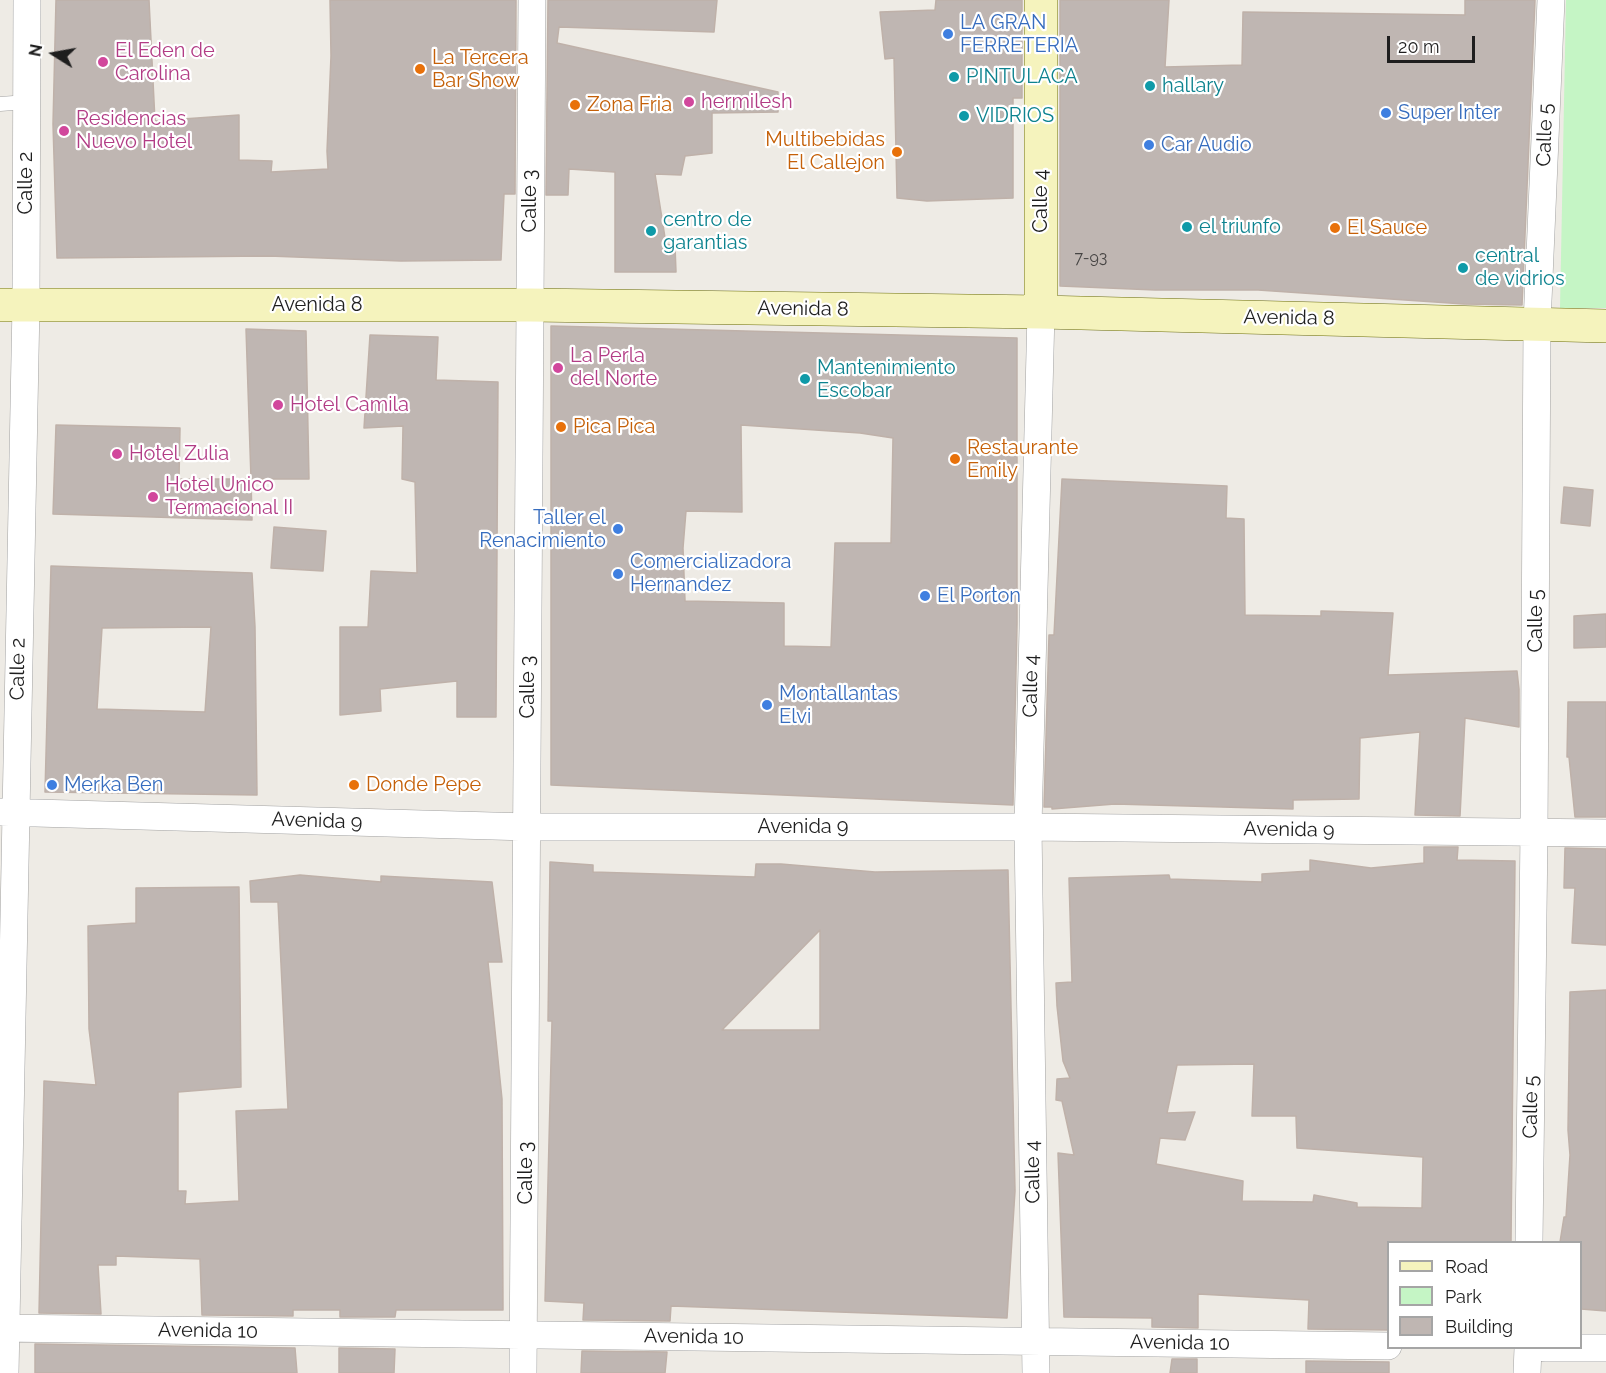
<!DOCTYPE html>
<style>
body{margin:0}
#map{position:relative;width:1606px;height:1373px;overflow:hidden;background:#eeebe5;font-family:Raleway,sans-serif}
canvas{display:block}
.legend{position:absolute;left:1387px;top:1241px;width:195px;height:108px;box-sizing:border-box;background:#fff;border:2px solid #a5a5a5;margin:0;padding:8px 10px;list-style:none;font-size:18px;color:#1e1e1e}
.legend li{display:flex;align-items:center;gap:12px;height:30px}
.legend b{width:30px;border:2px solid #a5a5a5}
.north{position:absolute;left:24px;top:24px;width:60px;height:60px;-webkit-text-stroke:4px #fff;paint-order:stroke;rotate:281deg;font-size:16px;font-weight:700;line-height:24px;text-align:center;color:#1e1e1e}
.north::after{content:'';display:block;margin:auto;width:21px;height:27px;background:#1e1e1e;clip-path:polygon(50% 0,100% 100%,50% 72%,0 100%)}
.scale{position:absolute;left:1387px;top:36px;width:88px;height:27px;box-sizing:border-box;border:3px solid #1e1e1e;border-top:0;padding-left:8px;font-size:18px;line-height:21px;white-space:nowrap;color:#1e1e1e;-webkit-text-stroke:4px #fff;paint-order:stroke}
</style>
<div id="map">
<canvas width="1606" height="1373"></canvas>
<ul class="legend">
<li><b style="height:8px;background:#f5f3bd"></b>Road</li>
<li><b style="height:16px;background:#c5f5c5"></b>Park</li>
<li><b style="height:16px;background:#bfb6b2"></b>Building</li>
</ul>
<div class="north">N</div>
<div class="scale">20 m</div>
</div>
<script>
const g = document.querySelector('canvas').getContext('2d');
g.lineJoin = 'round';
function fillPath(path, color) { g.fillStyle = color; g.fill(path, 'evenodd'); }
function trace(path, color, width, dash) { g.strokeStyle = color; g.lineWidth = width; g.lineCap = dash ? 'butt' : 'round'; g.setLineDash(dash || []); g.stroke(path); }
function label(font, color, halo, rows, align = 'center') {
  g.font = font + ' Raleway,sans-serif'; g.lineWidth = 4.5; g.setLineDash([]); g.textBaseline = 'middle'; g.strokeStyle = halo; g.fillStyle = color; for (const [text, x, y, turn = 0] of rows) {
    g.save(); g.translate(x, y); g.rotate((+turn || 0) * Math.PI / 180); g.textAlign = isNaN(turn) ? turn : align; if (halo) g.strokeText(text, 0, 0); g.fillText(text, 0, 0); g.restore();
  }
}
fillPath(new Path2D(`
 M1566,0H1606V308H1560Z`), '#c5f5c5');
const building = new Path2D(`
 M56,0H149L155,121L239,115V160L272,161L271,172L328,169L327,151L331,56L330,0H516L515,194H504L501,260L401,261L269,256L57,258L53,124Z
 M548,0H717L714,32L559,27L557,43L778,92V112L712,113V153L685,156L681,175L655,174L666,244L675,246L676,272H615V172L569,169L568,195H546Z
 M936,0H1022V98H1013V198L927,201L897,198L894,58L885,59L880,12L935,10Z
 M1060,0H1169L1165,67L1242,65L1243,12L1465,15V0H1535L1522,305L1464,304L1258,290H1155L1060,286Z
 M551,326L1017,338V624L1013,805L551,785ZM741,425L860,433L893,438L891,543H835L831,647L784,646V603L685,601L683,548L686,511L742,512Z
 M246,329L306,331L309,479H251Z
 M370,335L438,337L436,380L498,382L496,717H457V681L380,689L381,711L340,715V627H368L371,571L417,573L415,482L402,479L403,426L364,428Z
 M56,425L180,428L179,479H251L252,520L53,514Z
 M1062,479L1227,486L1226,518L1244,519L1245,615L1321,616V611L1393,613L1388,675L1517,671L1519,689V727L1465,718L1460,816L1415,815L1420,732L1360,738L1359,799L1293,800V809L1115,804L1052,809V807H1044L1049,635H1054Z
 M1564,487L1593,490L1590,526L1561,523Z
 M274,527L326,531L323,571L271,568Z
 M51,566L252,573L255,627L257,795L45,792ZM211,627L205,712L97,709L102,628Z
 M1606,614V647L1574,648V616Z
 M1568,702H1606V817H1575L1569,757H1567Z
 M1424,847H1458L1457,860L1515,861L1511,1242H1389V1330L1308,1329L1309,1300L1198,1294V1328L1152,1327V1318L1064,1317L1058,1153L1074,1155L1062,1101L1056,1100L1057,1079L1070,1078L1063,1061L1057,1006L1056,983L1072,982L1069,878L1169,875L1170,879L1262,882V874L1310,871V860L1371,868L1424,863ZM1254,1064L1252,1116H1296L1297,1148L1423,1157L1422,1208L1357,1207V1203L1314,1195L1313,1202L1242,1201L1243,1181L1156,1164L1160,1138L1185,1140L1195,1112L1167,1113L1177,1065Z
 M1565,848L1606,849V945L1572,943L1575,888H1564Z
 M550,862L593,865V872L755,877L756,864H781L875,872L1008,870L1015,1191L1007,1318L671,1306L670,1321L583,1320L584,1303L545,1301L552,1021H548ZM820,930V1030H722Z
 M300,875L381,882V876L492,882L502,962H488L502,1099L503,1310H396L395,1317H340V1310H293V1316L202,1315L200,1259L116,1256V1265H98L101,1314L39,1313L44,1081L96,1085L89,1029L88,926L136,923V888L239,887L241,1087L178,1092V1191H186L185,1204L239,1201L236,1111L288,1109L278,902H251L250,881Z
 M1606,990V1311L1581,1309V1242H1560L1564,1217H1566L1570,1155L1568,1130L1570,992Z
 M35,1344L295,1348L297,1373H35Z
 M339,1348L395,1349L394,1373H339Z
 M582,1351L667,1352L665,1373H581Z
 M1172,1359H1197V1373H1170Z
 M1306,1361L1389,1362V1373H1306Z`);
fillPath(building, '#bfb6b2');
trace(building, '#bfb1a9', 1.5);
const lane = new Path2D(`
 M0,104L27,102`);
const street = new Path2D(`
 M0,812L528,827H1028L1606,833
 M1529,1242L1534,832L1537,324L1551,0
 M0,1328L1388,1346
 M1545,1348H1606
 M5,1373L26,305L27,0
 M523,1373L532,0
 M1036,1373L1028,827L1041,312
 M1527,1373L1528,1348`);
const secondary = new Path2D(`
 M0,305H530L1041,312L1606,326
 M1041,312V0`);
trace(lane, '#a2a2a2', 15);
trace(street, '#a2a2a2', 28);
trace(secondary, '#6b6d0d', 34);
trace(lane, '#fff', 14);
trace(street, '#fff', 27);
trace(secondary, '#f5f3bd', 33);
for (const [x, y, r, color] of [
 [948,34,6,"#3f7fe0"],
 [103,62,6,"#d1479c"],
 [420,69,6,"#e8710a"],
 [954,77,6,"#0f9aa8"],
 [1150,86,6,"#0f9aa8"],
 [689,102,6,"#d1479c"],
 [575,105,6,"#e8710a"],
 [1386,113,6,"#3f7fe0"],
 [964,116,6,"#0f9aa8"],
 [64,131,6,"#d1479c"],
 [1149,145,6,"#3f7fe0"],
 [897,152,6,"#e8710a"],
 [1187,227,6,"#0f9aa8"],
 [1335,228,6,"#e8710a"],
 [651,231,6,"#0f9aa8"],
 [1463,268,6,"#0f9aa8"],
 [558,368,6,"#d1479c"],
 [805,379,6,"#0f9aa8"],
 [278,405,6,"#d1479c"],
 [561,427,6,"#e8710a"],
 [117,454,6,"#d1479c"],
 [955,459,6,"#e8710a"],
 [153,497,6,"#d1479c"],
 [618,529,6,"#3f7fe0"],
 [618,574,6,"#3f7fe0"],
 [925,596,6,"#3f7fe0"],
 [767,705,6,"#3f7fe0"],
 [52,785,6,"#3f7fe0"],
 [354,785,6,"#e8710a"]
]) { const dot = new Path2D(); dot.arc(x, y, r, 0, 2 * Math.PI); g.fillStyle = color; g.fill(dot); trace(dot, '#fff', 2); }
label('16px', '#464443', null, [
 ["7-93",1091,258]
]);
label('20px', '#366cbe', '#fff', [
 ["LA GRAN",960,23],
 ["FERRETERIA",960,46],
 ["Super Inter",1398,113],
 ["Car Audio",1161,145],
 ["Taller el",606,518,"right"],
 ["Renacimiento",606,541,"right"],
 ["Comercializadora",630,562],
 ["Hernandez",630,585],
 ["El Porton",937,596],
 ["Montallantas",779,694],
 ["Elvi",779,717],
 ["Merka Ben",64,785]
], 'left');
label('20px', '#b23c85', '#fff', [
 ["El Eden de",115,51],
 ["Carolina",115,74],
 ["hermilesh",701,102],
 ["Residencias",76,119],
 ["Nuevo Hotel",76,142],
 ["La Perla",570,356],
 ["del Norte",570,379],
 ["Hotel Camila",290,405],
 ["Hotel Zulia",129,454],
 ["Hotel Unico",165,485],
 ["Termacional II",165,508]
], 'left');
label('20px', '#c56008', '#fff', [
 ["La Tercera",432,58],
 ["Bar Show",432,81],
 ["Zona Fria",587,105],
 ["Multibebidas",885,140,"right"],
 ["El Callejon",885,163,"right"],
 ["El Sauce",1347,228],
 ["Pica Pica",573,427],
 ["Restaurante",967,448],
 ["Emily",967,471],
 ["Donde Pepe",366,785]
], 'left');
label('20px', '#0d838f', '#fff', [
 ["PINTULACA",966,77],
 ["hallary",1162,86],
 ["VIDRIOS",976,116],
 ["centro de",663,220],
 ["garantias",663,243],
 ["el triunfo",1199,227],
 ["central",1475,256],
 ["de vidrios",1475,279],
 ["Mantenimiento",817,368],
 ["Escobar",817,391]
], 'left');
label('20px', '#1e1e1e', '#fff', [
 ["Calle 5",1545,135,-88],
 ["Calle 2",26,183,-90],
 ["Calle 3",530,201,-90],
 ["Calle 4",1041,201,-90],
 ["Avenida 8",317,305],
 ["Avenida 8",803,309,1],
 ["Avenida 8",1289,318,1],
 ["Calle 5",1536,621,-90],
 ["Calle 2",18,669,-89],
 ["Calle 4",1031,686,-89],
 ["Calle 3",528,687,-90],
 ["Avenida 9",317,821,2],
 ["Avenida 9",803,827],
 ["Avenida 9",1289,830,1],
 ["Calle 5",1531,1107,-89],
 ["Calle 4",1033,1172,-91],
 ["Calle 3",526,1173,-90],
 ["Avenida 10",208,1331,1],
 ["Avenida 10",694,1337,1],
 ["Avenida 10",1180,1343,1]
]);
</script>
